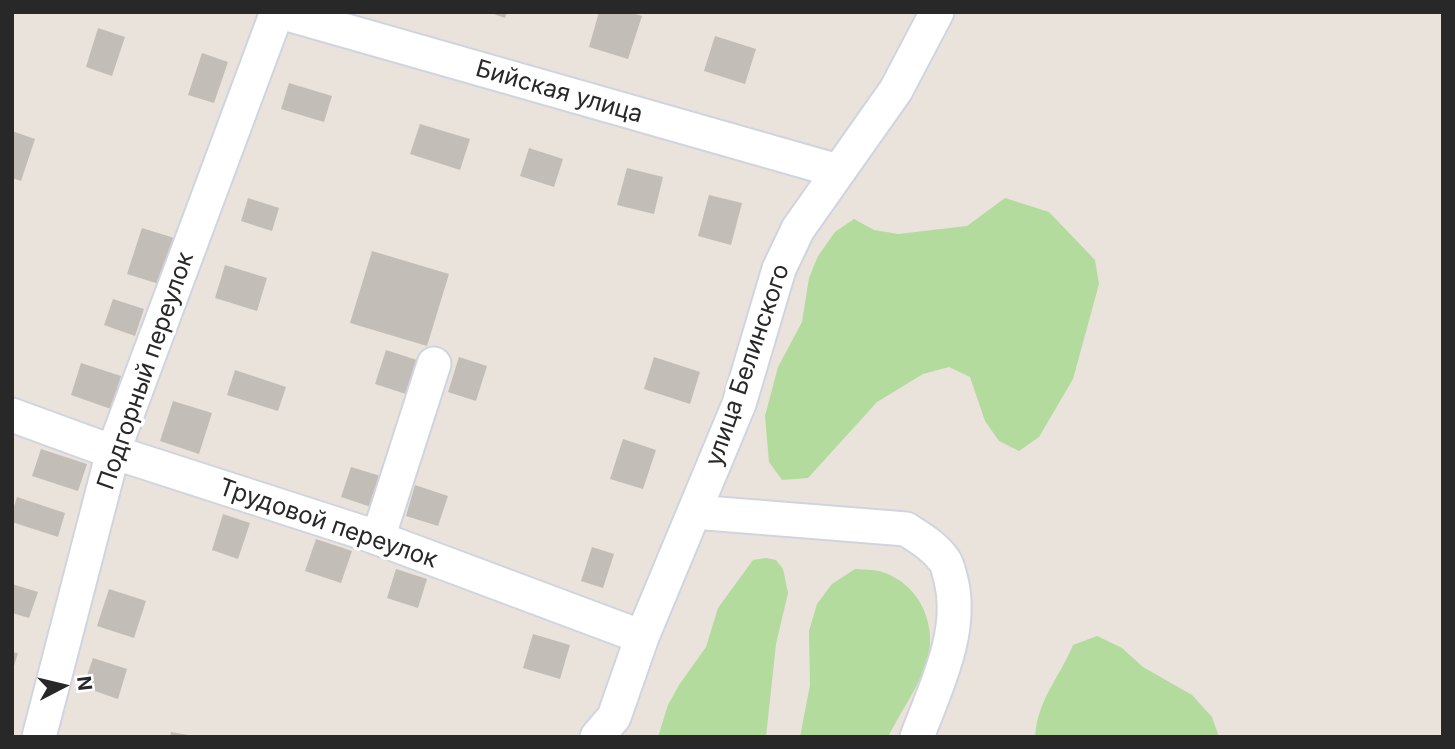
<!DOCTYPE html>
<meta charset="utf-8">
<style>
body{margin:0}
#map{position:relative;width:1455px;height:749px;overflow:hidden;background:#e9e3db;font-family:Inter,sans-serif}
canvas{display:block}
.frame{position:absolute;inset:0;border:14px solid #282828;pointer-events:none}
.north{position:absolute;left:28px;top:651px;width:70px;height:70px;-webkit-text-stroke:5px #fff;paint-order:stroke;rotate:83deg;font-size:19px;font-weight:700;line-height:28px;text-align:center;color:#282828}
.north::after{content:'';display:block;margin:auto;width:24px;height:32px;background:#282828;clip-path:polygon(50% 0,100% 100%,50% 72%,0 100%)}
</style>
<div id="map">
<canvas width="1455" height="749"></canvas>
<div class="frame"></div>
<div class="north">N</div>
</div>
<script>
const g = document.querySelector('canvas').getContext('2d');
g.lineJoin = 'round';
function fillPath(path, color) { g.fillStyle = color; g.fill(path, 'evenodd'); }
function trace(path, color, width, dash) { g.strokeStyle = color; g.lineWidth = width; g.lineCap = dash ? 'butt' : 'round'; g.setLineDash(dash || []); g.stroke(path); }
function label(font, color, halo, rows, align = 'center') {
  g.font = font + ' Inter,sans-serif'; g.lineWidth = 7; g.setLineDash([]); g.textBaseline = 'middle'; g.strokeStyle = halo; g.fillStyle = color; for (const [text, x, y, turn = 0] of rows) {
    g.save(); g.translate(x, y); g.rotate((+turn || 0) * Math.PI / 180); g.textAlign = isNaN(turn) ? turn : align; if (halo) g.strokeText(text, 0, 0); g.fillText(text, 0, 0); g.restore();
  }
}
fillPath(new Path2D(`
 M1005,198L1049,212L1095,260L1099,284L1073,379L1039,437L1019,451L999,441L985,421L970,377L949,367L923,374L877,402L808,478L782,480L769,462L765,416L778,367L802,322L809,278L818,256L835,232L854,219L874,230L898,234L967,226Z
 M766,558L776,560L783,569L788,593L776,644L766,737H658L668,705L679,685L706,647L718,608L753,560Z
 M855,569C864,570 874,569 882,572C921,584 939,628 926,665C917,689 900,713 888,737H800L810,685L809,631L817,604L832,584Z
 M1097,636L1122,648L1143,667L1192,695L1212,717L1219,737H1035C1038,698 1059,679 1073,645Z`), '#b2db9d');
fillPath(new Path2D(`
 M488,12H507L505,18Z
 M599,12H629L642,16L628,59L589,47Z
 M98,28L125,37L112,76L86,67Z
 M715,36L756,49L745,84L704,71Z
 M202,53L228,62L214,103L188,95Z
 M289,83L332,96L324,122L281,109Z
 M420,124L470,139L460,170L410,154Z
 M12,131L35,139L21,181L12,178Z
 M529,148L563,159L554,187L520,176Z
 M627,168L663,177L654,214L617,205Z
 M709,195L742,203L731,245L698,236Z
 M248,198L279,208L272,231L241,221Z
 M142,228L174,238L159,284L127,274Z
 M372,251L449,274L427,346L350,323Z
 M225,265L267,278L257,311L215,298Z
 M113,299L144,309L135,336L104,325Z
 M386,350L420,361L409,395L375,384Z
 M459,357L487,366L476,401L448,392Z
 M654,357L700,372L690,404L644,389Z
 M81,363L121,376L111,409L71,395Z
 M235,370L286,387L278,411L227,395Z
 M173,401L212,413L199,454L160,441Z
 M623,439L656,450L643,489L610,479Z
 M41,449L87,464L78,491L32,476Z
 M351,467L387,478L377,509L341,497Z
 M415,485L448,496L438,526L406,516Z
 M17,497L65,513L58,537L12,522V513Z
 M223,514L250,523L238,559L212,550Z
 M316,539L352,551L341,583L305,571Z
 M592,547L614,554L603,588L581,581Z
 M396,569L427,579L418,608L387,598Z
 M12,584L38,592L29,618L12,613Z
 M109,589L146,601L134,638L97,626Z
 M533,634L570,645L560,679L523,668Z
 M12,652L18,653L13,669H12Z
 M93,658L127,669L118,699L83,687Z
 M171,732L188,735V737H170Z`), '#c2bdb7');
const minor = new Path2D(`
 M280,12L838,171
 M12,415L113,452L364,533L642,637
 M694,512L906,529C920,538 934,546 944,560C948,565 949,573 951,580C964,632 935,689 917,737
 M378,538L434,364
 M39,737L113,452L277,12
 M597,737L614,717L642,637L739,404L779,269L798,229L896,90L937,12`);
trace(minor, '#d1d4e0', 37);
trace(minor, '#fff', 33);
label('24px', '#282828', '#fff', [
 ["Бийская улица",559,92,16],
 ["улица Белинского",748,365,-71],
 ["Подгорный переулок",146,371,-71],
 ["Трудовой переулок",328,524,19]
]);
</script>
